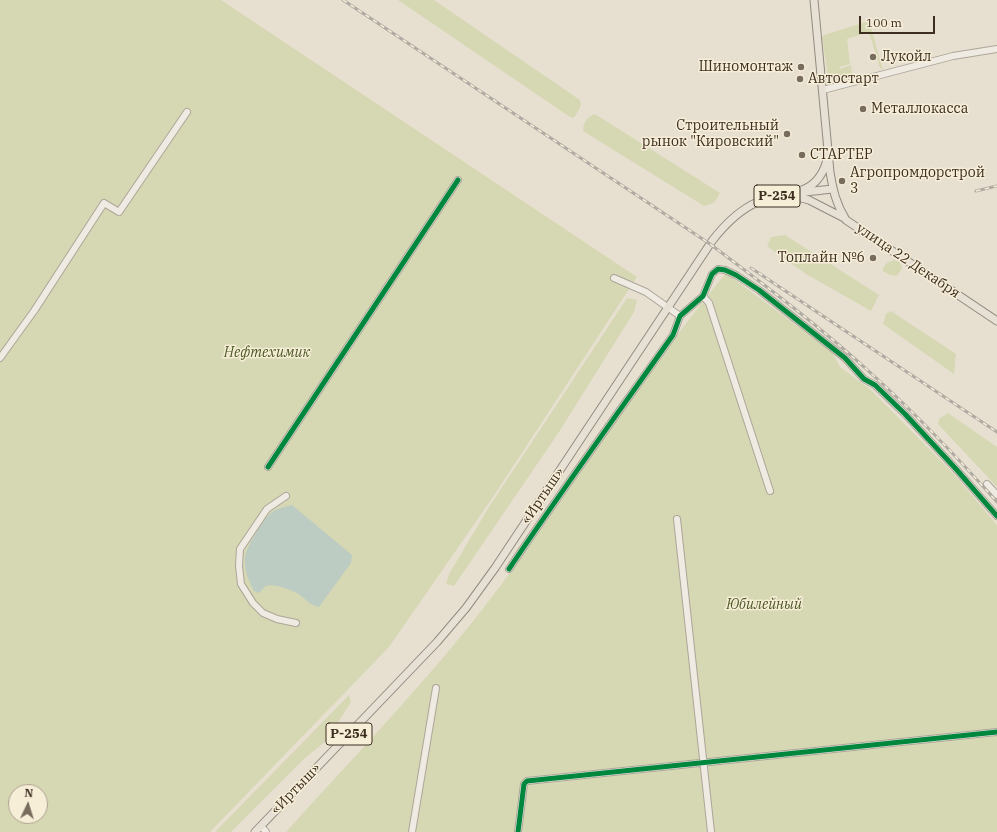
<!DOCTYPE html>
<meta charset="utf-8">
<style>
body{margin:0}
#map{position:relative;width:997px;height:832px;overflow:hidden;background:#e7e0d1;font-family:"IBM Plex Serif",serif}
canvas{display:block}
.north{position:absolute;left:8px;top:784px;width:40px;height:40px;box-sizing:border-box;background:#f7eed8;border:1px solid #ada18e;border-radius:50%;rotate:4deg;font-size:11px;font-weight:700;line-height:16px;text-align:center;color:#3d2e20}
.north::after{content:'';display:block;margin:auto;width:14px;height:18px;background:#786c5e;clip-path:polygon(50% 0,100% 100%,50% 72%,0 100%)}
.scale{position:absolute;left:859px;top:16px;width:76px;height:18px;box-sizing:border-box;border:2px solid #3d2e20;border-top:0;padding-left:5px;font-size:12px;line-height:14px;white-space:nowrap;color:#3d2e20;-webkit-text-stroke:3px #f7eed8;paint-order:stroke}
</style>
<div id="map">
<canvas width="997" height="832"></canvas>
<div class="north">N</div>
<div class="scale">100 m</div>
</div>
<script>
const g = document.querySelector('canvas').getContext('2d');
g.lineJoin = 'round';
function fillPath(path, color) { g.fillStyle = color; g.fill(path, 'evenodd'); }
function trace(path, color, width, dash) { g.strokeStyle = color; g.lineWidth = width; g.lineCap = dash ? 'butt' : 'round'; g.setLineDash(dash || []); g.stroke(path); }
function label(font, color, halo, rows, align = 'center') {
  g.font = font + ' "IBM Plex Serif",serif'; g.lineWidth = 3; g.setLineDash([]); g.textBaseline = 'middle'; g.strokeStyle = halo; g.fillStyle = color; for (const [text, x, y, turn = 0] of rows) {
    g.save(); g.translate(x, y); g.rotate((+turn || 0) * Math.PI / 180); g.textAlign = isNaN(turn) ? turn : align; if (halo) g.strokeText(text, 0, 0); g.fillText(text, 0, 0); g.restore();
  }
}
fillPath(new Path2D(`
 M0,0H221L637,277L493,497L389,647L210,832H0ZM16,792H40V816H16Z
 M398,0H434L580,100L581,106L574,118L570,117Z
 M869,21L883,70L880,68L869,32L847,39L850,64L839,67L840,69L851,65L853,80L838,81L828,77L822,37L824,35Z
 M595,114L720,193L714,203L704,206L583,131C583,122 587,117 595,114Z
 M785,235L879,295L871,311L806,274L767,246L771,237Z
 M894,260L900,262L902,268L897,276L890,275L883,271V268L887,263Z
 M726,273L832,352L840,367L871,390L952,472L997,525V832H286C360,750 438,670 504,581C579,479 645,371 726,273Z
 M627,298L637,300L634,312L559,432L454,586L446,584L449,574L489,507Z
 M891,311L956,354L954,374L883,324L886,314Z
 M948,413L997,447V487L938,424L939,419Z
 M349,695L351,702L327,740L305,758L231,832H215Z`), '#d6d7b3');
fillPath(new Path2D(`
 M292,505L352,555L351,563L319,607C310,606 305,598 297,593C291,590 274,583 266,586C264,587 261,591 259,593L254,591C249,581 244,571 245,558C246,547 263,520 271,513C277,508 285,507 292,505Z`), '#bcccc2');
const minor = new Path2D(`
 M823,90L953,56L997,49
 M614,278L646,292L680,316
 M703,296L709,303L770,491
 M0,358L34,311L104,203L119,212L187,112
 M268,467L458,180
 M987,484L997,495
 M286,496L267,509L240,549L239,566L241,584L253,603L263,613L277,619L296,623
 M677,519L711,832
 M509,569C562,490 618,413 673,335L680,316L703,296L712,274L718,269L725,270L736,275L759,290L845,358L864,379L875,385L905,414L956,469L997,516
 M261,826L266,832
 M412,832L436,688
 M518,832L524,784L527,781L997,732`);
const major = new Path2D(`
 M814,0L830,172C833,190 836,204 846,220L997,321
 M799,191C814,187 823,175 827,160
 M794,196L809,200L844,218
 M255,832L437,642L466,608L495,568L712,241C750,192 775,196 832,189`);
trace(minor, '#ada599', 8);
trace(major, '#928b80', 9);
trace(minor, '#efebe3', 6);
trace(major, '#e6e1d4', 7);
const rail = new Path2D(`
 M343,0L710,244C766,286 822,328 874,376C917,415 958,458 997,502
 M976,191L997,186
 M751,268L997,432`);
trace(rail, '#afaaa2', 3);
trace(rail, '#f7eed8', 1.5, [4.5]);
trace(new Path2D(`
 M268,467L458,180
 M509,569C562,490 618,413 673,335L680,316L703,296L712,274L718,269L725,270L736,275L759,290L845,358L864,379L875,385L905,414L956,469L997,516
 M518,832L524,784L527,781L997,732`), '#00873e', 5);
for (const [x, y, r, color] of [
 [873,57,4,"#786c5e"],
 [801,67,4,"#786c5e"],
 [800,79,4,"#786c5e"],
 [863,109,4,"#786c5e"],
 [787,134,4,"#786c5e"],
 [802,155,4,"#786c5e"],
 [842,181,4,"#786c5e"],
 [873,258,4,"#786c5e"]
]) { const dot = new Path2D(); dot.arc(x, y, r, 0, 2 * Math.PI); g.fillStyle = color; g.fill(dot); trace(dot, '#f7eed8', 1.5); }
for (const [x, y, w] of [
 [777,196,46],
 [349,734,46]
]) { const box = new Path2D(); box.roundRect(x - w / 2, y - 11, w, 22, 3); g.fillStyle = '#f7eed8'; g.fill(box); trace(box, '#3d2e20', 1); }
label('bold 13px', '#3d2e20', null, [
 ["Р-254",777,196],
 ["Р-254",349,734]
]);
label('14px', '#3d2e20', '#f7eed8', [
 ["Лукойл",881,57],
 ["Шиномонтаж",793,67,"right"],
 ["Автостарт",808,79],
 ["Металлокасса",871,109],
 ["Строительный",779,126,"right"],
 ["рынок \"Кировский\"",779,142,"right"],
 ["СТАРТЕР",810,155],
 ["Агропромдорстрой",850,173],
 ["3",850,189],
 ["Топлайн №6",865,258,"right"]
], 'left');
label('14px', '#3d2e20', '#f7eed8', [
 ["улица 22 Декабря",908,261,34],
 ["«Иртыш»",543,496,-56],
 ["«Иртыш»",296,789,-46]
]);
label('italic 14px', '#4d5a26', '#f7eed8', [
 ["Нефтехимик",267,353],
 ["Юбилейный",764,605]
]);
</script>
